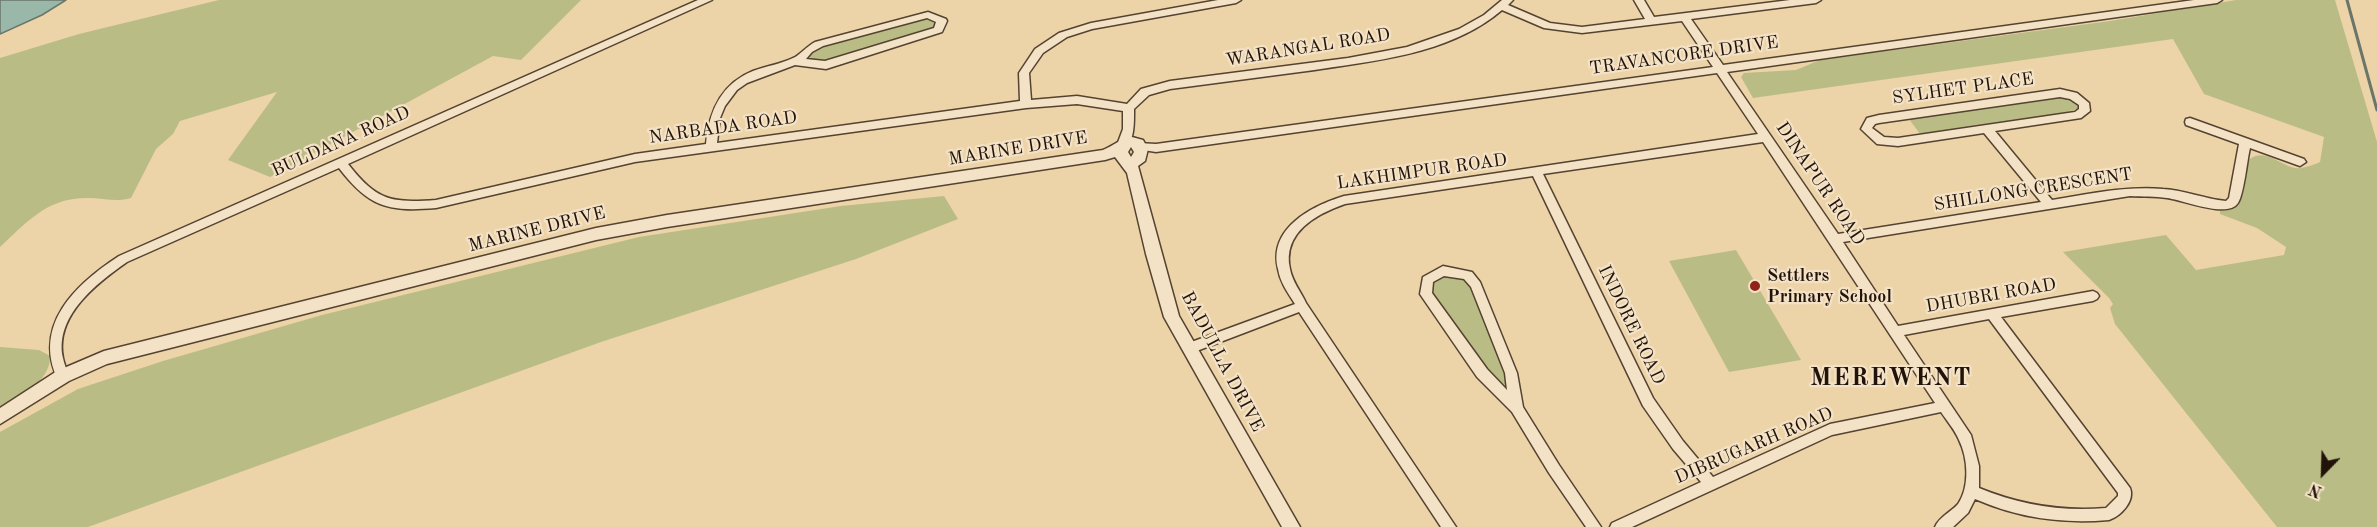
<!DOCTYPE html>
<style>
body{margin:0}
#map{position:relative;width:2377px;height:527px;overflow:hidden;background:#edd3a8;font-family:"Old Standard TT",serif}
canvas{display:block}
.north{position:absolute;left:2293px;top:443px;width:60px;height:60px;-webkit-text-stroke:4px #f3e2c6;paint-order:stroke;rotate:203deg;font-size:16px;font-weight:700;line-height:24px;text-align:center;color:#211309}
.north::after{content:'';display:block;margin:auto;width:21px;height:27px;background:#211309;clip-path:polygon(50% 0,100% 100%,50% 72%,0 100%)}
</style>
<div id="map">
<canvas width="2377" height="527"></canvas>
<div class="north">N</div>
</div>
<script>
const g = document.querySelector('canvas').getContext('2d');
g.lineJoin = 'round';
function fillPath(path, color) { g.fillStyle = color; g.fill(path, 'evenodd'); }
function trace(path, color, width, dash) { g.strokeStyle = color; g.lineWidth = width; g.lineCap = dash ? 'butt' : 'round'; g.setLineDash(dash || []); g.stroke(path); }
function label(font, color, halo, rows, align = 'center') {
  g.font = font + ' "Old Standard TT",serif'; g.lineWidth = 4.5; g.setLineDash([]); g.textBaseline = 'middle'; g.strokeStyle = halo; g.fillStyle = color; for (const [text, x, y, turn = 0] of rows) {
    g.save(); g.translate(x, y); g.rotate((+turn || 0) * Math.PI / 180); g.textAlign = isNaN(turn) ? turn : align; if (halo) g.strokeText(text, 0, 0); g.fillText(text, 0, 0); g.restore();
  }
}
fillPath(new Path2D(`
 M219,0H581L521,60L493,56L270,177L228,160L277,92L180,121L173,134L156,149L131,198C115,203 100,197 84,198C46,199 26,223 0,247V58L79,34Z
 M2236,0H2335L2377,142V527H2277L2115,324L2110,308L2113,304L2109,298L2063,252L2166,235L2196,270L2284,255L2286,247L2257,228L2220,214V211L2236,207L2240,203L2249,160C2266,145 2284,171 2301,168C2307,167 2316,164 2320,162L2324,137L2204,94L2173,39L1753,98L1741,77L1744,73L1796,70L1820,60L2110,21Z
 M921,16L936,19L939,27L827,62L807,60L806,58L815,48Z
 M2060,95L2077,101L2080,108L2063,113L1921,135L1908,118Z
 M944,196L958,219L856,259L601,342L88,527H0V432L78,389L163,361L322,315L639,237L841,206Z
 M1736,250L1801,360L1729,372L1669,261Z
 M1443,276L1460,277L1471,286L1508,379L1507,385L1496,383L1430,294V283Z
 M0,347L39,350L50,356C51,382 18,397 0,409Z`), '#babc86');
const water = new Path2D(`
 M0,0H66L42,15L0,34Z`);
fillPath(water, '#99b8a9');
trace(water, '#697669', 1.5);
trace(new Path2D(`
 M2347,0L2377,110`), '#697669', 3);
const minor = new Path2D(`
 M698,0H712L348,164C377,201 391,203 436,200L635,154L706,144C709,111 721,84 753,71C766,66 781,64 793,58C799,56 807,46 815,42L928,12L946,19L947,21L942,32L826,69L795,65L747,83L737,90L725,106L720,118L717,143L1020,101L1019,73L1035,49L1059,33L1091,23L1218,0H1241L1236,3L1092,29L1067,37L1043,53L1029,73L1031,100L1077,96L1127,104L1141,89L1170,81L1348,58L1407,47L1459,29L1484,15L1502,0H1513L1508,5L1550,23L1582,27L1645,19L1634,0H1644L1654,17L1790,0H1821L1816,3L1691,19L1723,65L2194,0H2222L2217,3L1727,72L1838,234L2041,202L1984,133L1898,146L1877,144L1861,129L1867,118L1879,115L2060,89L2077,93L2089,103L2090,111L2081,118L1995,131L2052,200C2089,194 2125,186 2163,189C2184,190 2205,199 2226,201L2229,198L2239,144L2186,125L2185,122L2186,119L2190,118L2304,159L2306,162L2300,166L2250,148C2247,160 2244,194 2238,203C2228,219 2183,200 2167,198C2155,196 2142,197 2130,196L1843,242L1898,326L2093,291L2097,293L2099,296L2097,299L2093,301L2001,317L2130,488C2135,501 2121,516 2109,520C2061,524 2019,518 1975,499L1968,513L1953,527H1935C1939,517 1951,512 1958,504C1970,487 1968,458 1959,440C1955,430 1947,421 1941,412L1832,435L1632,527H1610L1612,523L1701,482L1673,449L1643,406L1533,176L1345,204C1316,214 1282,233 1290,269C1292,281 1301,292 1306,303L1456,527H1441L1299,312L1194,352L1190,353L1186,352L1184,348L1186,344L1295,304C1288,293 1280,282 1278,269C1268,228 1312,206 1344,196L1758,134L1717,73L1156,152L1137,149L1135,146L1137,143L1156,144L1713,67L1682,21L1582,33L1544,28L1502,10C1449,55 1373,61 1307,71C1261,77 1216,83 1170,89L1149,95L1134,109C1134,122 1135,143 1123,149L1117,145L1123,129V111L1077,104L1026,108L635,162L436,208C387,212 369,207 339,168L127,262C97,283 54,316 63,358C64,364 67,370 69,376L68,380L63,381L58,380C32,325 76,284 119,256ZM927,18L936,22L934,28L825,61L806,59L812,52L823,46ZM2060,97L2070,99L2079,105V109L2075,112L1898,138L1884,137L1872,128L1875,124L1879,123ZM1763,142L1935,403L1830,424L1713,477L1683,441L1653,398L1543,174ZM1989,319L2118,493V496L2106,508C2061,512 2021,505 1979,488V466L1971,435L1904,335Z
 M1443,266L1472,272L1480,282L1517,373L1523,407L1559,465L1601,527H1586L1549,473L1512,412L1477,377L1422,297L1420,294L1423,277ZM1444,276L1464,279L1471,287L1505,373L1507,390L1487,369L1432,293L1433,282Z`);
const tertiary = new Path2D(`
 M1132,137L1143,140L1148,149L1145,161L1138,166L1179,316L1300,527H1282L1164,317L1146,254L1127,173L1115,157L1105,160L667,227L596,240L107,364L69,381L0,424V408L57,371L104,351L596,228L667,215L1103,150C1113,146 1121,138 1132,137ZM1131,147L1134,152L1131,157L1128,152Z`);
trace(minor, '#544331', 3);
trace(tertiary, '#544331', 3);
fillPath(minor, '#f3e2c6');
fillPath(tertiary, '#f3e2c6');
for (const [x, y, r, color] of [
 [1755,286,6,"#8f2418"]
]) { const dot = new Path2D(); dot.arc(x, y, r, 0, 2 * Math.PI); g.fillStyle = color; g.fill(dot); trace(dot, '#f3e2c6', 2); }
label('18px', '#211309', '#f3e2c6', [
 ["WARANGAL ROAD",1308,48,-9],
 ["TRAVANCORE DRIVE",1684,56,-8],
 ["SYLHET PLACE",1963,89,-8],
 ["NARBADA ROAD",723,128,-8],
 ["BULDANA ROAD",341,142,-24],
 ["MARINE DRIVE",1018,149,-9],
 ["LAKHIMPUR ROAD",1422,172,-8],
 ["DINAPUR ROAD",1820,184,56],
 ["SHILLONG CRESCENT",2033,190,-9],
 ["MARINE DRIVE",537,230,-14],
 ["DHUBRI ROAD",1991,296,-10],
 ["INDORE ROAD",1631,325,64],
 ["BADULLA DRIVE",1222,362,62],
 ["DIBRUGARH ROAD",1754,446,-23]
]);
label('bold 18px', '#211309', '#f3e2c6', [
 ["Settlers",1767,276],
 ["Primary School",1767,297]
], 'left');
g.letterSpacing = '1.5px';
label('bold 24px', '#211309', '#f3e2c6', [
 ["MEREWENT",1891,379]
]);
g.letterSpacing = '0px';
</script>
